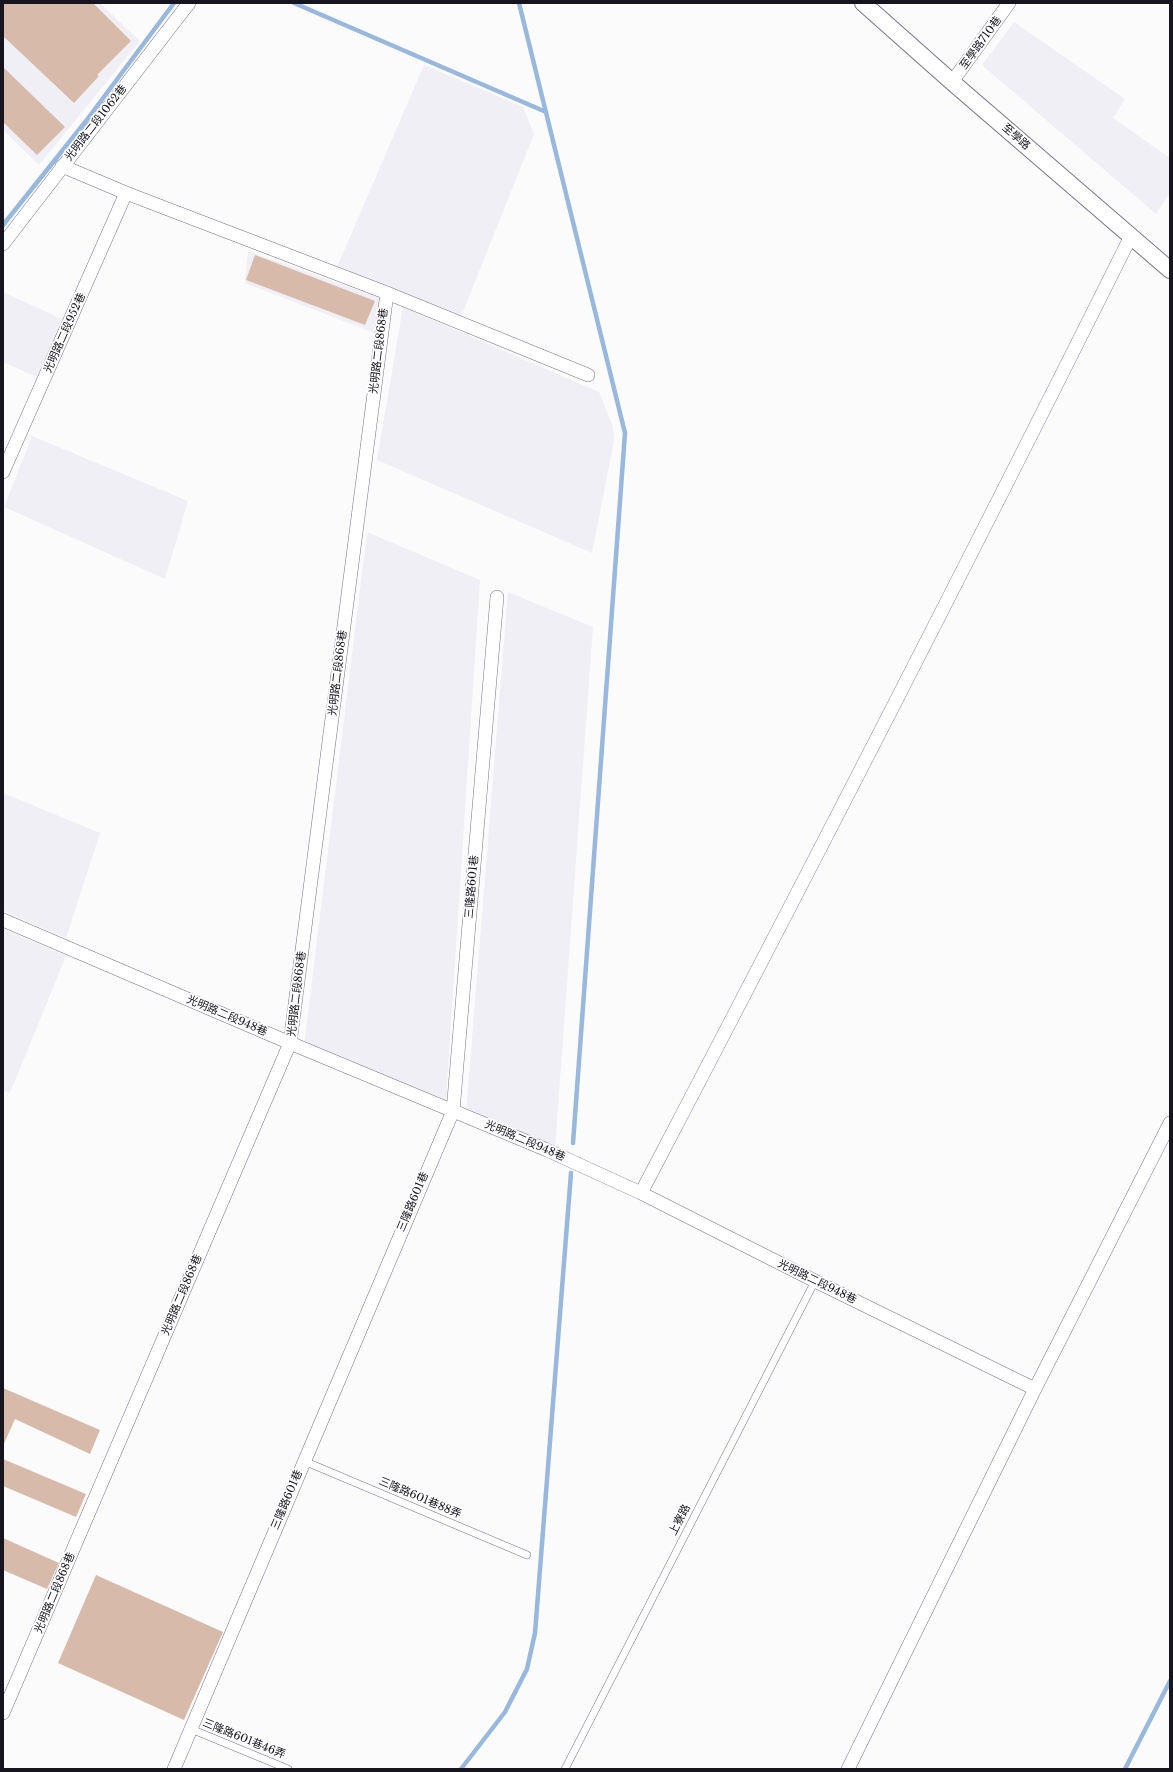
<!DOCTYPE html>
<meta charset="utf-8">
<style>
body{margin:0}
#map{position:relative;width:1173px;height:1772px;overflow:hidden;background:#fbfbfb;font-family:"Libre Baskerville",serif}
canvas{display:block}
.frame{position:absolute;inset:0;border:4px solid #16141e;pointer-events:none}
</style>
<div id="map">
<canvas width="1173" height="1772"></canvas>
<div class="frame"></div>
</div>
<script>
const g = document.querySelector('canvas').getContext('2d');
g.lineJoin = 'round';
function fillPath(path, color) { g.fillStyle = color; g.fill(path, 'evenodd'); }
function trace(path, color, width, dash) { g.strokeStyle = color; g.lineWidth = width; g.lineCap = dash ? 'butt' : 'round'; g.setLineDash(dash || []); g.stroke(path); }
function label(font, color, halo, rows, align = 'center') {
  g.font = font + ' "Libre Baskerville","Noto Sans TC",serif'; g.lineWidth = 3.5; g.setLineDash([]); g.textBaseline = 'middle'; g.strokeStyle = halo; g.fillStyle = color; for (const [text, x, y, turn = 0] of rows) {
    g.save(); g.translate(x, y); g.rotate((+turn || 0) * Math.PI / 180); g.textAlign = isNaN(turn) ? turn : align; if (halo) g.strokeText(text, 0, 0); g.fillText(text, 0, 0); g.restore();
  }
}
fillPath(new Path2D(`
 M3,3H100L140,41L39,165L3,130Z
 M1014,22L1125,99L1113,118L1170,158V193L1156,214L982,65Z
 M424,65L523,107L534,134L460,319L337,267Z
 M248,251L383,299L377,334L245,283Z
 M3,292L66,321L37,377L3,362Z
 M403,307L599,392L613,427L614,441L592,553L377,460Z
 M32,436L188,501L165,579L4,507Z
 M367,532L480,580L446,1100L304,1046Z
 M508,592L593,627L555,1148L466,1113Z
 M3,793L100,833L66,938L3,911Z
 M3,929L66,956L10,1093L3,1090Z`), '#f0eff6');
trace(new Path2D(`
 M294,3L546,112
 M519,3L625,433L573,1143
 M3,225L86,121L174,3
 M461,1769L505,1712L527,1669L535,1633L571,1173
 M1125,1769L1170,1681`), '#98b8dd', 4.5);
fillPath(new Path2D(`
 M3,3H93L131,41L97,75L99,76L74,103L3,36Z
 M3,67L65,127L37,155L3,122Z
 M255,255L375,301L365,325L246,280Z
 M3,1388L100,1430L90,1454L15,1419L3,1446Z
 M3,1459L86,1494L76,1517L3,1486Z
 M3,1538L59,1563L47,1589L3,1570Z
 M96,1575L223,1632L184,1720L58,1663Z`), '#d7baaa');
const service = new Path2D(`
 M304,1461L527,1555
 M191,1729L288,1769
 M565,1769L815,1281`);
const minor = new Path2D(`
 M952,82L1009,3
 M62,166L126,193L387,293L588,375
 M3,244L189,3
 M3,472L126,193
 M3,920L290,1043L547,1150L641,1193L815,1281L1035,1389
 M641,1193C807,876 971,557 1131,236
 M3,1713L290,1043L387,293
 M174,1769L453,1111L497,597
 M848,1769L1035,1389L1170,1123`);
const tertiary = new Path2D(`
 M863,3L952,82L1170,270`);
trace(service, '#78748e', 8);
trace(minor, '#78748e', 14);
trace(tertiary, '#78748e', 18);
trace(service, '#fff', 7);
trace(minor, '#fff', 13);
trace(tertiary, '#fff', 16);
label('11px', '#16141e', '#fff', [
 ["至學路710巷",981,43,-54],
 ["光明路二段1062巷",96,123,-52],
 ["至學路",1016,137,41],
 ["光明路二段952巷",65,333,-66],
 ["光明路二段868巷",379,351,-83],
 ["光明路二段868巷",338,673,-83],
 ["三隆路601巷",472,887,-85],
 ["光明路二段868巷",297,994,-83],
 ["光明路二段948巷",227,1016,23],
 ["光明路二段948巷",525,1141,23],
 ["三隆路601巷",413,1202,-67],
 ["光明路二段948巷",817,1282,26],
 ["光明路二段868巷",182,1295,-67],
 ["三隆路601巷88弄",420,1498,23],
 ["三隆路601巷",287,1500,-67],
 ["上寮路",680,1520,-63],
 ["光明路二段868巷",55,1593,-67],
 ["三隆路601巷46弄",244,1739,22]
]);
</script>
